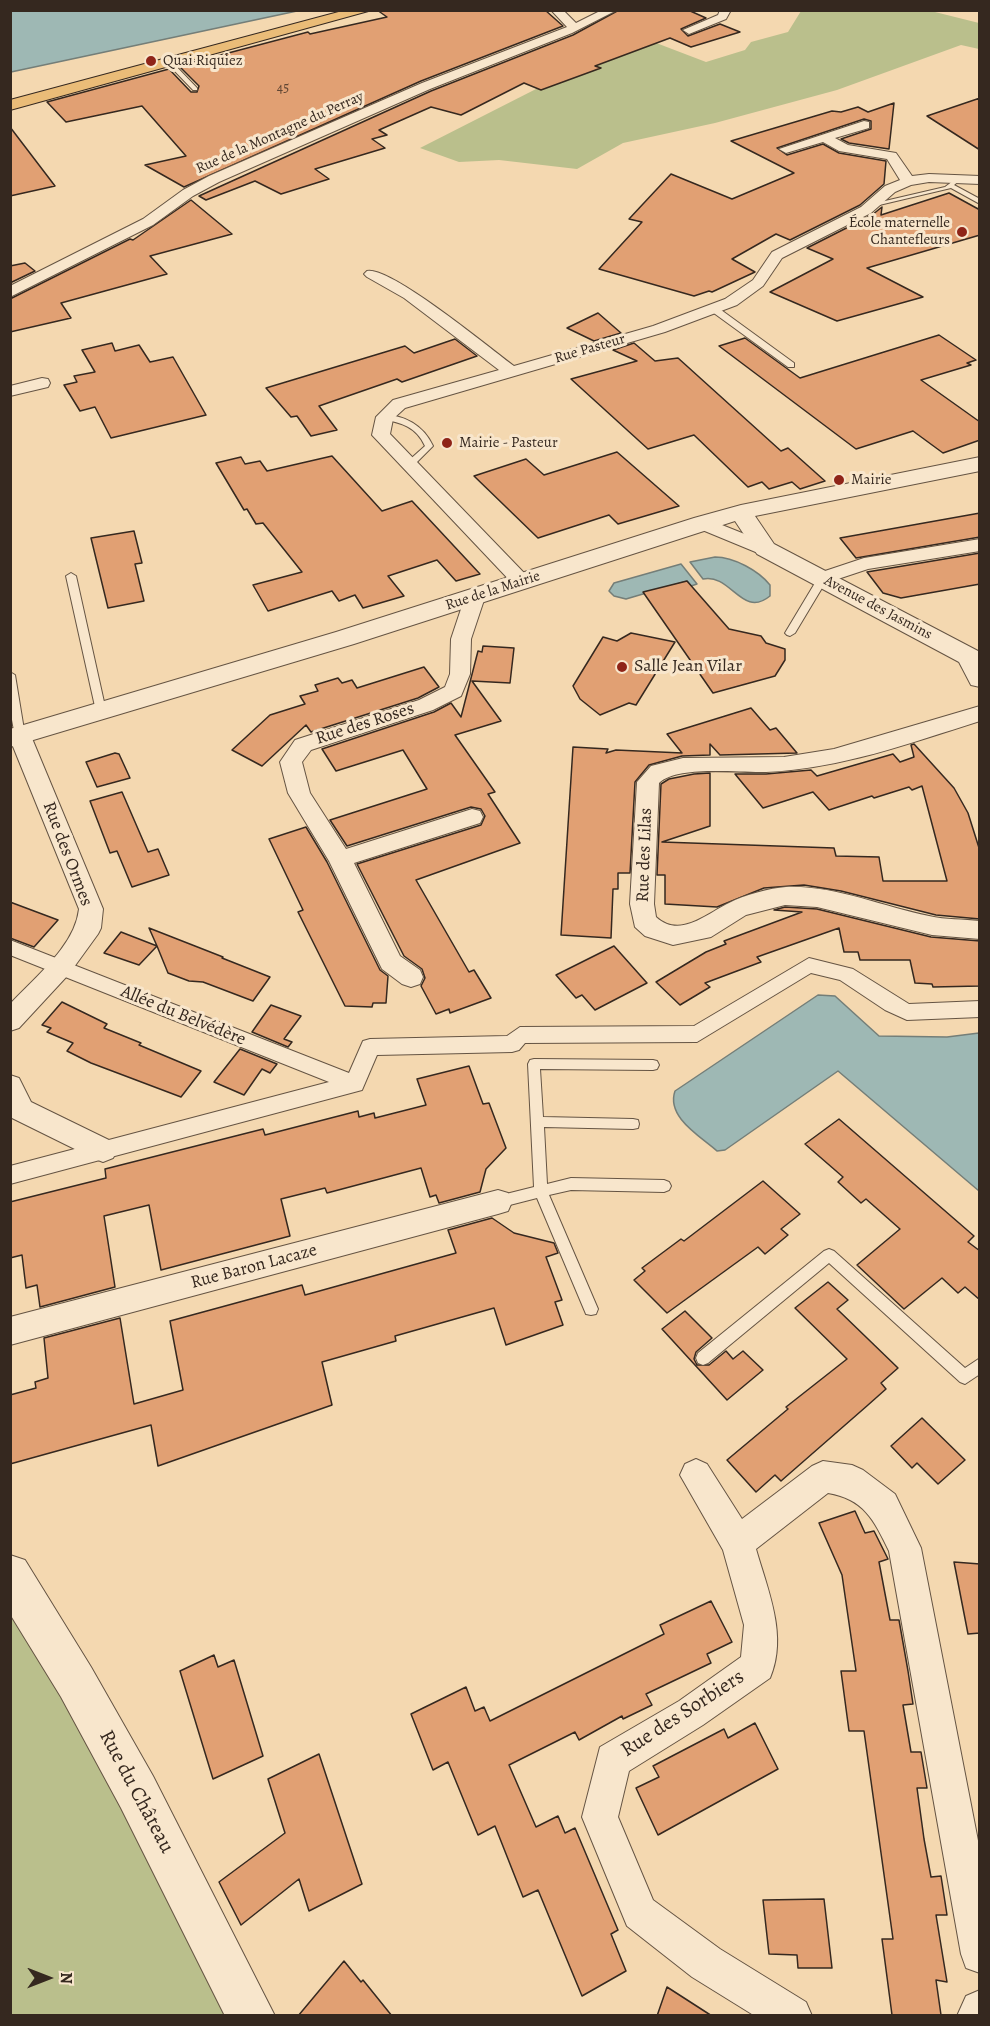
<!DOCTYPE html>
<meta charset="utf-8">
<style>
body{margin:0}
#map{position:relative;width:990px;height:2026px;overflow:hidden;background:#f4d8b0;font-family:Alegreya,serif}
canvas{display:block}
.frame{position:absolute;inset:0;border:12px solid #35281f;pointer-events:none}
.north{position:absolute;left:18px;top:1948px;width:60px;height:60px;-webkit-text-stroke:4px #f8e6cc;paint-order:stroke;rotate:90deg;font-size:16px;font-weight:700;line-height:24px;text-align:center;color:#35281f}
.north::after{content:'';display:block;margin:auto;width:21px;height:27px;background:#35281f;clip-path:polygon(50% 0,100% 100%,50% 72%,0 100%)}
</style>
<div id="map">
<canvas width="990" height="2026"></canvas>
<div class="frame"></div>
<div class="north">N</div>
</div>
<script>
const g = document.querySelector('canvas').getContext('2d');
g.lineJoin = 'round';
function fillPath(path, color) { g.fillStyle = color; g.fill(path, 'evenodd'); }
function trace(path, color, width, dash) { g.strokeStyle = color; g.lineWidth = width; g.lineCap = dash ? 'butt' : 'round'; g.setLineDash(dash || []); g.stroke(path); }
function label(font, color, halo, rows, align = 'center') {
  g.font = font + ' Alegreya,serif'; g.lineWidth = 6; g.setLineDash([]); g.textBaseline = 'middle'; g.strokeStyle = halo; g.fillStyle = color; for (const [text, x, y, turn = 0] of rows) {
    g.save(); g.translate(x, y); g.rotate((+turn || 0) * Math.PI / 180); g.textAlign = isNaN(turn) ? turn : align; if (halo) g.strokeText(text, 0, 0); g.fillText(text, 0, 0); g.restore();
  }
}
fillPath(new Path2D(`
 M801,11H931L979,23V49L961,45L837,90L715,123L623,143L577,169L499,160L459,162L420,148L538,88L630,33L706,62L745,50L751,42L788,32Z
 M10,1597L234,2015H11Z`), '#babf8c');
const water = new Path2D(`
 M11,10H297V11L11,72Z
 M715,557C734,557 759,571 770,585V596C742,619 731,573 703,579L690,562Z
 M681,564L697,584L691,586L687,581L626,599L614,596L609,591L614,583Z
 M818,995L835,996L879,1036L947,1037L979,1033V1191L838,1071L725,1150L717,1151C700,1136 666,1117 675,1091Z`);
fillPath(water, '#9eb8b4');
trace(water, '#747e78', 1.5);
const building = new Path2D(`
 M377,10H545L563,26L421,81L184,187L145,165L186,156L142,106L66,122L47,102L169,69L191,92H197L199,86L179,66L308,32L310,34L387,17Z
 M619,10H688L706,18L681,29L688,36L720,24L740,32L691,47L670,38L595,66L601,68L541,90L524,83L461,115L431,107L379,130L387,135L372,139L385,148L315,169L329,179L281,194L255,181L206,200L199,196L431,91L573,35Z
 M980,98V150L927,116Z
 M894,103L889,149L849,143L841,139L871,129V121L864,119L777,148L787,155L823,144L839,153L886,161L884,184L860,205L790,240L776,234L732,259L755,272L712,292L709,291L694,296L599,269L642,222L629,219L671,174L732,199L794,173L731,141L832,111L841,112L858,107L868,112Z
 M10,127L55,186L10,196Z
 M949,193L980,210V235L867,268L923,297L837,321L770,292L833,259L807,248L872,215L882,207L881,215Z
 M191,200L232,234L150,256L167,274L61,303L71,318L10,332V299L130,239L133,240Z
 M25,263L35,271L10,283V266Z
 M598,313L621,333L594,341L567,328Z
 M939,335L976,360L967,363L971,365L921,380L980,422V440L943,453L913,431L856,449L719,346L745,338L800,378Z
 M455,339L477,356L402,382L397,379L319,406L337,430L311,436L297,416L291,417L266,388L405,346L414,353Z
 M112,343L115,351L139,345L150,362L173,357L206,415L111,438L95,407L80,411L64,385L77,382L74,376L95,372L82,350Z
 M634,343L655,361L678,358L781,451L788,448L825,481L800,489L792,482L769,489L762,482L748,487L694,435L648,449L571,379L637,361L613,350Z
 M617,452L679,506L618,524L609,515L538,538L474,476L526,459L544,475Z
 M332,456L382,511L412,501L480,574L456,581L437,560L388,576L404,596L363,608L355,595L339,601L332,591L268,611L253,585L302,572L263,523L256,524L247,509L244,510L216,463L241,457L245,464L260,461L267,471Z
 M980,513V537L856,558L840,538Z
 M134,531L142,563L135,564L144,601L108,608L91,538Z
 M980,553V584L901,598L883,593L867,572Z
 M687,581L729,629L761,636L766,643L785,649V660L775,676L713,693L643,592Z
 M631,633L675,642L636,705L629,703L600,715L580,699L573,686L603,637L617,641Z
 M483,646L514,648L510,683L472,681L501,721L455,735L495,792L488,794L520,843L416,880L469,972L474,970L491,998L450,1013L449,1009L436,1014L421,986L425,978L422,969L404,956L357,864L481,825L485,816L481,809L471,807L347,846L330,820L427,789L403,750L336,771L322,749L434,712L451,703L461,717L478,651L482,652Z
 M424,667L439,687L418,698L311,732L306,725L262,766L232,750L270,715L305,704L300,696L318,691L315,685L338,678L342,683L352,680L357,688Z
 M751,708L770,730L776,728L797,753L720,755L710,744V755L682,756L649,765L635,782L630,873H618V889H613L611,938L561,935L573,747L608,749L606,753L616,750L682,753L667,734Z
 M914,744L954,788L968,813L980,851V919L936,915L841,891L804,885L764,888L717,907L665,904V875H657L661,784L669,779L694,774L710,773V826L662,842L834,848L836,856L879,857L883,881H947L922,786L912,790L909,787L874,798L872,796L829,810L813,792L763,808L735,774H766L811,770L817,776L893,754L900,762L914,757L911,745Z
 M115,753L119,754L130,778L97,787L86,762Z
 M122,792L148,852L158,849L169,875L132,887L117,851L110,853L90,801Z
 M306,827L327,862L380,970L388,976L386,1003H373L372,1007L345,1006L298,912L303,910L269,839Z
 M10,902L58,920L34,947L10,938Z
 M785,907L817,909L931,937L980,941V986L933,987L932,984L915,983L910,960H860L858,952H844L839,928L757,957L761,962L705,983L710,987L680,1005L656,982L706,952L726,944L724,941L802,912L774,910Z
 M149,928L223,957L222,958L270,977L253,1001L203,982L189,981L168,973L157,946L139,965L104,953L121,932L157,946Z
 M614,946L647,983L595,1010L582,995L576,998L556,975Z
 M62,1002L107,1024L104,1028L141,1043L139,1045L201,1071L181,1097L91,1063L67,1051L73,1043L47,1032L51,1028L42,1025Z
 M271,1005L301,1016L284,1039L292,1042L288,1047L252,1032Z
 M240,1049L277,1064L270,1073L262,1069L244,1095L214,1082Z
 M469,1066L483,1104L489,1103L506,1148L486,1169L480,1192L439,1203L436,1195L430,1197L421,1168L327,1193L325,1188L281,1199L290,1236L161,1270L149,1205L104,1216L115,1287L40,1307L37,1285L26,1288L22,1255L10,1258V1202L106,1178L105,1169L263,1129L265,1135L358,1111L359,1117L374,1113L375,1118L426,1105L417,1079Z
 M839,1119L974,1236L968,1242L980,1251V1300L965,1287L958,1293L942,1278L904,1309L857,1265L900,1229L866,1199L861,1203L838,1182L843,1177L805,1144Z
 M763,1181L800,1214L781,1229L788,1235L765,1254L758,1247L667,1313L634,1280L645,1271L642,1268L681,1239L684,1241Z
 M492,1218L514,1233L554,1243L558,1253L546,1257L562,1300L555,1302L563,1325L506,1345L494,1308L395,1336L396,1341L322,1362L332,1405L158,1466L151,1425L10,1464V1395L36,1388L35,1382L48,1378L44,1338L120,1318L134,1404L183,1390L170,1321L302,1285L305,1295L456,1253L448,1230Z
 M828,1282L848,1300L837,1309L898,1368L881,1383L886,1389L868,1405L781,1481L775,1475L756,1492L727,1460L788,1409L786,1407L847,1359L795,1308Z
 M685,1311L712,1338L696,1352L694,1359L697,1365H709L726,1351L733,1359L743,1351L763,1370L727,1400L662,1329Z
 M922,1418L965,1460L938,1484L917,1463L912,1468L891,1446Z
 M855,1511L865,1533L874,1531L888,1559L879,1562L890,1620H899L908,1671L913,1704L903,1705L911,1752H921L927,1788H917L924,1839L931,1877L941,1876L947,1915H936L947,1982L936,1980L941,2015H892L882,1939H893L864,1731H849L841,1671H856L842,1575L819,1523Z
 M954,1562L980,1564V1633L968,1634Z
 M711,1601L732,1642L707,1654L711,1663L646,1694L652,1705L623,1719L622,1716L579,1740L575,1732L509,1765L536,1827L558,1816L565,1833L575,1828L618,1930L611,1934L626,1971L582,1996L538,1890L523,1897L495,1826L478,1835L448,1762L433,1770L411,1714L466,1687L475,1711L484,1707L490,1721L664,1634L660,1625Z
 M214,1655L218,1667L234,1660L263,1756L213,1779L180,1671Z
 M755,1723L778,1769L658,1835L636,1788L659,1777L653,1766L724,1729L728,1738Z
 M319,1754L362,1884L309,1911L299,1879L241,1925L219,1882L285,1833L268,1779Z
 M824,1899L832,1968H798L797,1955L769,1954L763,1900Z
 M344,1961L361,1982L363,1980L392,2016H298Z
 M667,1987L712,2016H657Z`);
fillPath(building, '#e1a073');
trace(building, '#35281f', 1.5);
const service = new Path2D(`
 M167,61H171L197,88V90H193L167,63Z
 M957,178L960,180L954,185L980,199V204L951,188L875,206L872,204L945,187Z
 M711,307H717L794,363V367H788L711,311Z
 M382,415C404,414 424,426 433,446L412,467H406V463L425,446C416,426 401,423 382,419Z
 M71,573L76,576L106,711L101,714L96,711L66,576Z
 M823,575L828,578L795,633L790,636L787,635L785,633L818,578Z
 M10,672L15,675L25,736L20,739L15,736L10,709Z
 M534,1059L653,1060L657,1061L659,1065L657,1069L653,1070L540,1069L543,1117L633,1119L638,1120L639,1124L638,1128L633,1129L544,1127L547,1184L571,1178L664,1180L669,1182L671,1186L669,1190L664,1192L571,1190L549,1195L598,1309L596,1314L591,1315L586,1314L537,1198L498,1208L493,1206L491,1202L493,1198L498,1196L534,1187L528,1064L530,1060Z
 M829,1249L834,1251L965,1368L980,1358V1374L965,1384L960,1382L829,1263L708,1363L703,1365L698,1363L696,1358L698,1353L824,1251Z`);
const pedestrian = new Path2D(`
 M10,940L349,1073L363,1041L370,1039L507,1036L520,1027L694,1026L809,958L853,969L909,1004L980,1001V1017L907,1020L885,1010L840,980L811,973L697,1042L525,1043L519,1050L512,1052L377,1055L362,1090L10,1184V1166L329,1082L10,955Z`);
const minor = new Path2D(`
 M551,10H563L576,23L602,10H617L572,33L430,89L219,182L193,196L153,225L10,297V286L143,219L183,190L209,176L422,83L567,27Z
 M720,10H731L726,19L689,34L683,30L718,15Z
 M864,121L869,122V128L835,138L848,145L896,153L912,176L929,174L980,176V184L929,182L911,185L895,192L871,213L782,258L763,286L737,305L665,332L405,408L393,419L390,434L528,577L531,581L528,585H514L372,435L376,417L393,400L499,370L404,298L367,277L364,274L367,271C389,265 491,349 514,366L653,326L725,299L753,280L772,252L861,207L885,186L900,180L887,159L839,151L823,142L786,153L779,149Z
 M42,378L48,379L50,383L48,387L10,396V386Z
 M702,517L772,545L775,549L765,555L758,553L695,527L693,523Z
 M980,539V551L868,569L823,584L813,578L816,574L864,558Z
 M475,591L482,593L485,597L471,639L470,674L461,696L433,710L311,750L302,762L310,793L346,849L472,809L480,811L483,817L480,823L354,863L400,956L420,970L423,977L420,984L411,987L402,984L382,969L329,861L288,793L280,762L295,740L419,700L445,687L450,674L451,639L465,597L468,593Z
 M980,706V721C910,743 840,769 766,772C739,773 678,765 659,783L654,904L656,917C680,939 706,914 729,903C744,895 770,888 786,887C834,885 883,907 929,916C946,920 963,919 980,921V939L932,935L817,907L785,905L746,915L711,937L673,945L645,936L635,927L630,904L637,782L651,766L683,758L784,757L834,749Z
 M20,729L28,731L31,736L103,909L101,928L98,934L69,974L19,1028L10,1031V1004C35,977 75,946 79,909L10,739L12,731Z
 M10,1075L19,1078L31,1102L113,1142L117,1150L113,1158L103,1162L93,1158L12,1118Z
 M498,1190L508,1193L512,1202L508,1211L498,1214L10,1345V1317Z
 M696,1459L707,1464L742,1519L812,1466L823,1461L852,1465L863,1470L895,1494L921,1548L980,1851V1973L966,1968L961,1954L889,1551C874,1520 864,1499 828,1493L756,1549C768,1591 788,1636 770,1678L703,1725L629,1771L618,1817L653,1900L720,1949L806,2002L812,2016H755L692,1977L627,1926L582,1817L600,1747L679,1701L741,1657L744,1625L723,1550L680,1475L685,1464Z
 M980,1990V2016H957L966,1996Z`);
const tertiary = new Path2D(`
 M980,457V471L755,516L774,544L978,651L980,687L971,685L959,662L757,554L735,521L354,644L10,747V729L336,632L694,518L741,505Z
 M10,1555L25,1560L91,1667L153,1776L275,2016H225L121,1808L61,1697L10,1614Z`);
const primary = new Path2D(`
 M346,10H372L10,110V100Z`);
trace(service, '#655443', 2);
trace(pedestrian, '#655443', 2);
trace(minor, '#655443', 2);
trace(tertiary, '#655443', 2);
trace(primary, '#35281f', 2);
fillPath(service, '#f8e6cc');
fillPath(pedestrian, '#f8e6cc');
fillPath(minor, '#f8e6cc');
fillPath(tertiary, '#f8e6cc');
fillPath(primary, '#eabc78');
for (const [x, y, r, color] of [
 [151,61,6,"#8f2418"],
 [962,232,6,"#8f2418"],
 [447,443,6,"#8f2418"],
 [839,480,6,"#8f2418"],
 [622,667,6,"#8f2418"]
]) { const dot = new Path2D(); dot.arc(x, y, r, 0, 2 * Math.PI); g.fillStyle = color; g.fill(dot); trace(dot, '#f8e6cc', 2); }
label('14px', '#604634', null, [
 ["45",283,89]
]);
label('15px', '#35281f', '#f8e6cc', [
 ["Quai Riquiez",163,61],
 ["École maternelle",950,223,"right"],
 ["Chantefleurs",950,240,"right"],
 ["Mairie - Pasteur",459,443],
 ["Mairie",851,480]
], 'left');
label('15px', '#35281f', '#f8e6cc', [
 ["Rue de la Montagne du Perray",280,133,-24],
 ["Rue Pasteur",590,349,-16],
 ["Rue de la Mairie",493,591,-18],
 ["Avenue des Jasmins",878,608,28]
]);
label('18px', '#35281f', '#f8e6cc', [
 ["Salle Jean Vilar",634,667]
], 'left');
label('18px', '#35281f', '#f8e6cc', [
 ["Rue des Roses",365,724,-18],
 ["Rue des Ormes",67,854,69],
 ["Rue des Lilas",645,855,-88],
 ["Allée du Belvédère",183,1016,22],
 ["Rue Baron Lacaze",254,1267,-15]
]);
label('21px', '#35281f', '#f8e6cc', [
 ["Rue des Sorbiers",683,1714,-33],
 ["Rue du Château",136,1792,62]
]);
</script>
